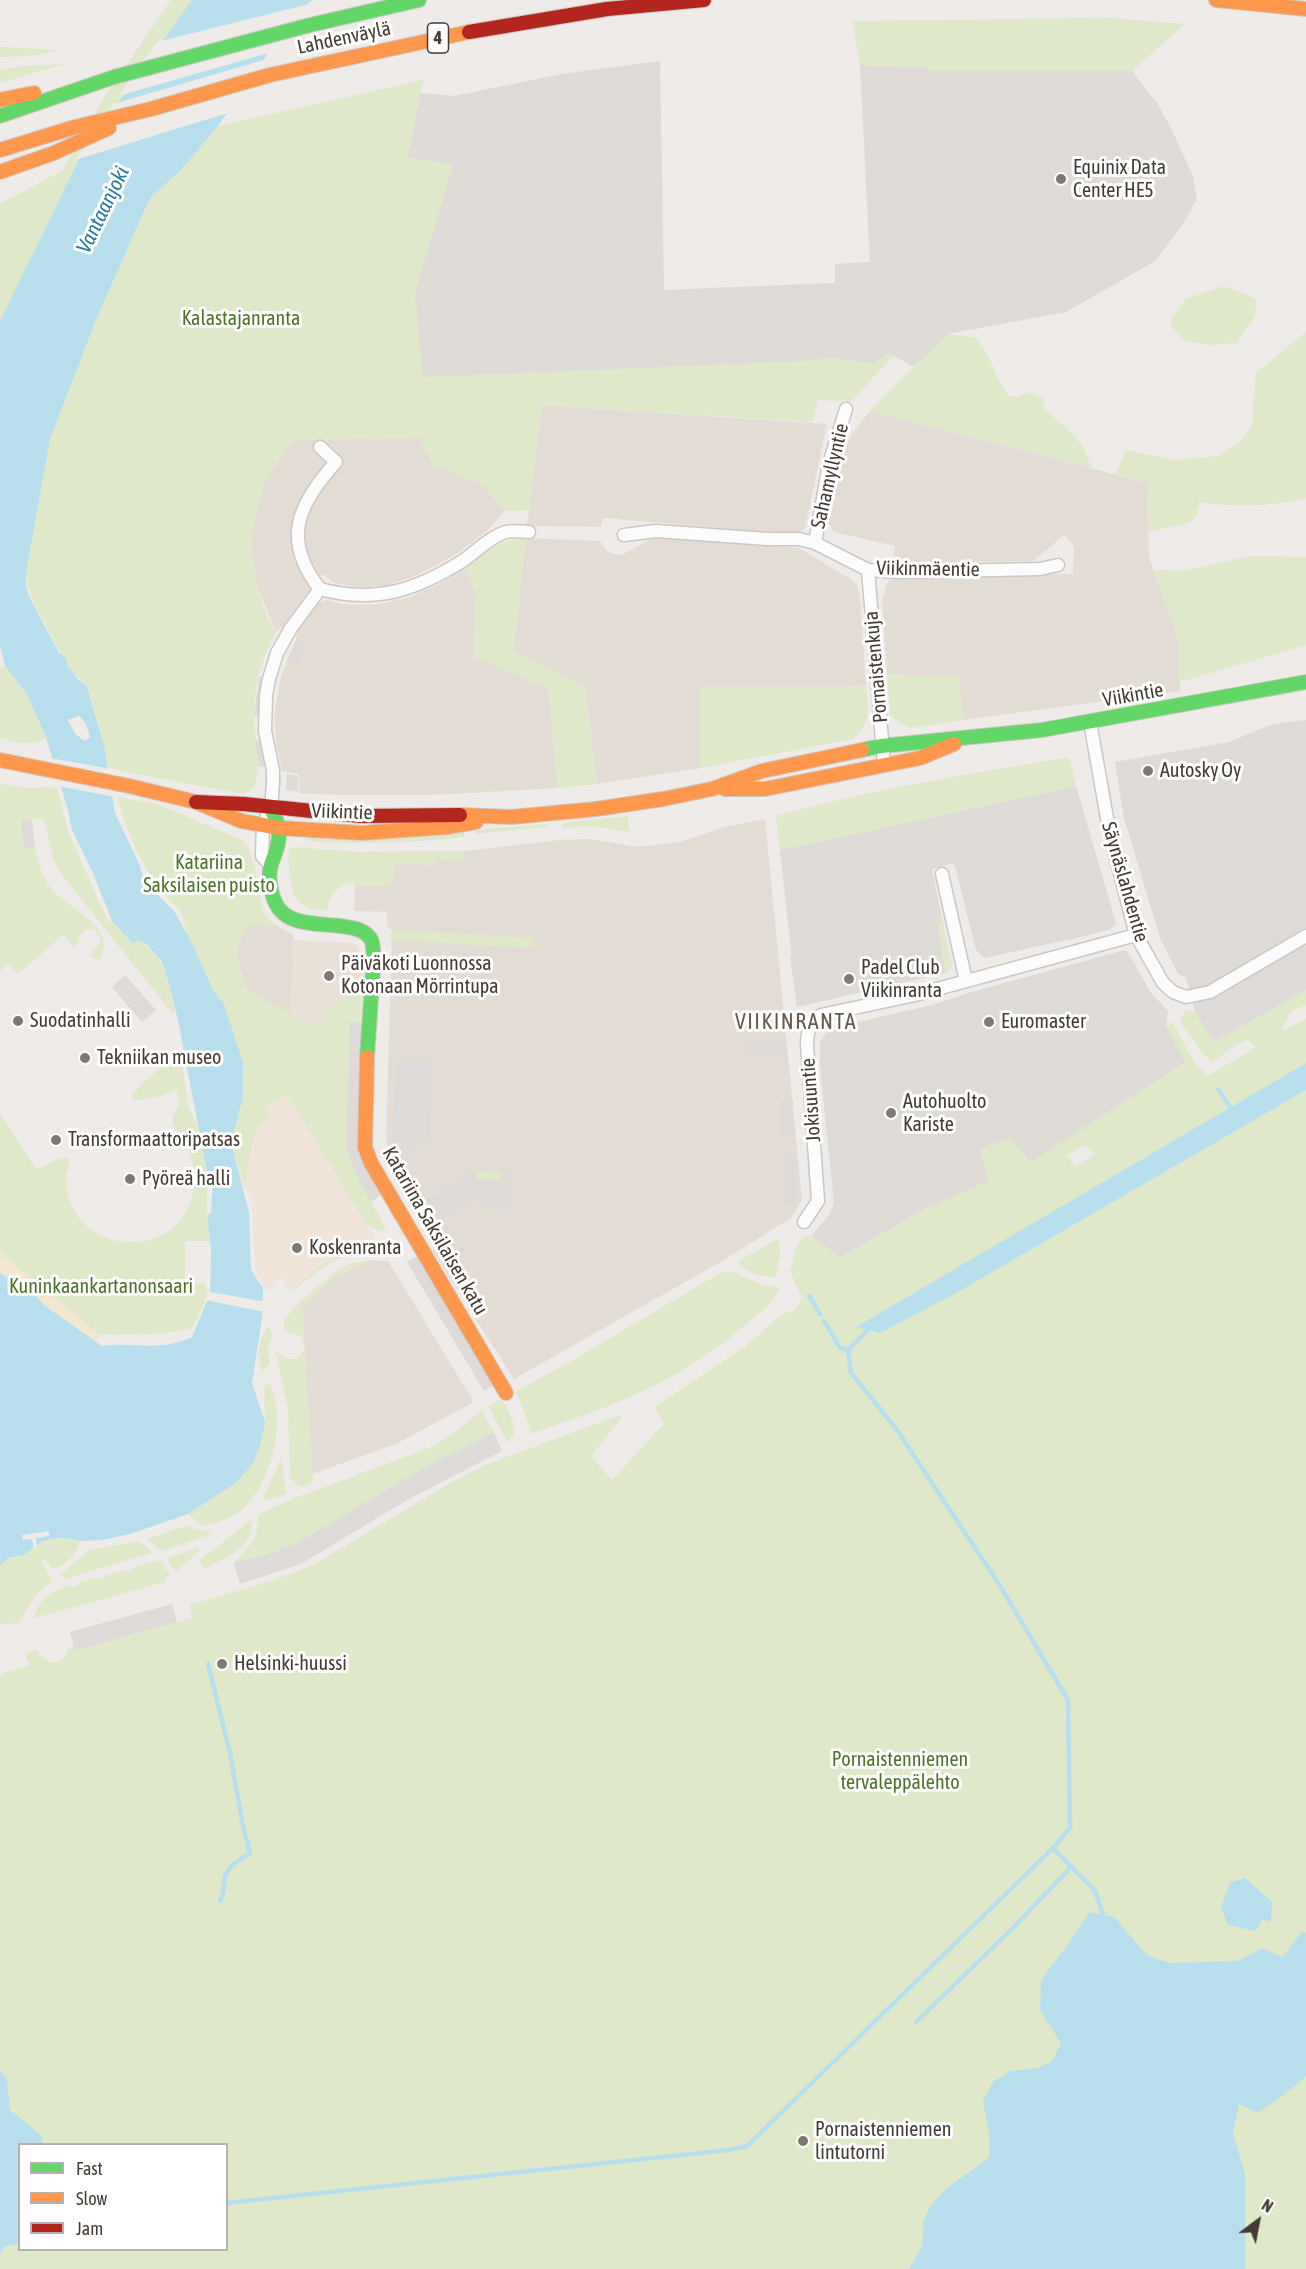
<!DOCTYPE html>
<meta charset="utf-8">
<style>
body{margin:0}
#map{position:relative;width:1306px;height:2269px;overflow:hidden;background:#eeebe8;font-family:"Asap Condensed",sans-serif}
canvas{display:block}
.legend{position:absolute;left:18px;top:2143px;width:210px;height:108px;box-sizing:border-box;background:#fff;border:2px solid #b4b1ae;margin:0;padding:8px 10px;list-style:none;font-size:18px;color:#443c34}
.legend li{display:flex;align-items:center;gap:12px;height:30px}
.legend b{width:30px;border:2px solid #b4b1ae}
.north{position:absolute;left:1228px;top:2191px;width:60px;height:60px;-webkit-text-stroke:4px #fff;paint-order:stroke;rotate:32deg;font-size:16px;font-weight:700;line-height:24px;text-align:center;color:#443c34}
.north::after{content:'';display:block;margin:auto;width:21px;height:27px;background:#443c34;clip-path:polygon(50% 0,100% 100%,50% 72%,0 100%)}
</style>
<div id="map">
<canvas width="1306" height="2269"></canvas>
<ul class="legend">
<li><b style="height:8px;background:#63d668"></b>Fast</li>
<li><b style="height:8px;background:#ff974d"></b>Slow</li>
<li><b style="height:8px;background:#b3261e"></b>Jam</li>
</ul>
<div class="north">N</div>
</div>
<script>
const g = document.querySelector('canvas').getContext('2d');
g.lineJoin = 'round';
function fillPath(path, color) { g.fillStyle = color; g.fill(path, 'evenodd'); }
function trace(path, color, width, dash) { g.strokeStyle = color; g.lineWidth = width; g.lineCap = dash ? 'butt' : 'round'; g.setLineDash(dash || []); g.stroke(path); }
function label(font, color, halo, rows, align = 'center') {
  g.font = font + ' "Asap Condensed",sans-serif'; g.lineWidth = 6; g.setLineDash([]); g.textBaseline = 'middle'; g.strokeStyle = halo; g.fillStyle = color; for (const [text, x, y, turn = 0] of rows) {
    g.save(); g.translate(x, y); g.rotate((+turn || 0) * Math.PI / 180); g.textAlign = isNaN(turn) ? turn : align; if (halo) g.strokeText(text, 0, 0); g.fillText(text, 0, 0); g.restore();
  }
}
fillPath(new Path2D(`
 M542,405L827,424L805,528L799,533L793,534L603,518L601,527L527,526Z
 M870,411L1148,483L1149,557L1179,642L1180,691L963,720L959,677L887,674L882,600L887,583L892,578L904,576L1073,574L1074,546L1064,535L1033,561L904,563L897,560L894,555L895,546L834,532L829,523L844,451L851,435Z
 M419,438L433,464L482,485L505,511L487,531L452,557L413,577L387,585L361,588L335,583L322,574L286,623L276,632L257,585L252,556V532L258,503L266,479L287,448L296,440Z
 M656,536L799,548L852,580L857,585L860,595L866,685L847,687H700V768L597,784L585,687L513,651L526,538L600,541L606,550L613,554L622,555Z
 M464,569L476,593L474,657L548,688L558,788L431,795H338L299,793V774L282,771L277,748L274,714L281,676L296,640L298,629L316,604L328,600L342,604L374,605L393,601L410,597L441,583Z
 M765,819L802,1200L791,1218L724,1260L514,1379L432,1250L446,1241L389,1150L386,1140L392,930L387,927V912L354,911L355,886L361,852L465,851L560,840L589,839L638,847L679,842L724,827Z
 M249,924L277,926L294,935L291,1014L247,989L237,960L238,942Z
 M371,1260L388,1261L472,1399V1403L396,1444L312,1474L302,1306L335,1277Z`), '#e3dcd5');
fillPath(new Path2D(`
 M287,1095L365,1223L382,1247L367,1250L356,1248L321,1265L293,1288L285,1289L283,1277L275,1282L270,1289L263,1288V1282L257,1275L255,1265L252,1210L255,1205L244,1186L251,1142L265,1108Z`), '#f1e5da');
fillPath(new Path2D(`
 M660,61L664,290L835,283V264L870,262L860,66L927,67L928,71H1132L1157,103L1170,126L1193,176L1197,199L1183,224L1155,261L1066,312L947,334L914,367L888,353L875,364L830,358L812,422L362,392L420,93L454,96L562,74Z
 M1306,720V990L1195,1012L1186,978L1178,974L1160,938L1124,818L1115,762L1229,742L1273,724Z
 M1076,786L1116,923L1114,927L1076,938L984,958L976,950L954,863L932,869L952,968L945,973L797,1007L780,850Z
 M1121,951H1127L1151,993L1168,1011L1166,1026L1186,1062L1031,1163L980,1150L989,1181L925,1209L840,1258L811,1236L828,1216L834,1204L820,1067V1042L826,1033L850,1024L936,1004L968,993Z`), '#dedad6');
fillPath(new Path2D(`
 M294,940L353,943L358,947L361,959L366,960L363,992L325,1023L291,1020Z`), '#e9e1d7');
fillPath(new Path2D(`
 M171,0H192L83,151L0,321V204L63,170L105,96Z
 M1110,18L1185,24L1132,71H928L927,67L860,66L853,21Z
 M0,47L58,50L33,56L0,57Z
 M65,64L0,83V70L22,66Z
 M423,80L408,158L431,160L453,166L415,293L423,377L802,361L829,358L875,364L888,353L893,356L852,401L818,400L812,422L542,405L529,510L505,511L482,485L433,464L419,438L295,440C244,493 240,568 276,632C262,657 253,689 254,718C255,743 263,764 254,788L243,794L126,772L107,767C105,752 93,695 86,685C81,679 74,675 70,668C58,651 51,635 41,616C33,600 26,591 26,573L50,439L96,320L150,198L181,170L218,126Z
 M1224,286L1257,299L1254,318L1236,343L1207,345L1183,340L1169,323L1185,299Z
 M1306,332V498C1270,507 1236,507 1199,502L1196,517L1188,523L1149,532L1148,483L1116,474L1126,450L1175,460L1218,456L1241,441L1252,426L1256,373Z
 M947,334L976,338C992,355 994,379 1009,396L1018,397L1028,392L1043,398L1044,408C1064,428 1084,438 1091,468L870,411Z
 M526,538L514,651L585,687L597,784L558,788L548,688L474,657L476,593L464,569C486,551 497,540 526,538Z
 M1250,556L1306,557V645L1180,682L1179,642L1154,570L1184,571Z
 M5,666L26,693L46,737C32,748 16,742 0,738V669Z
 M887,674L959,677L963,720L910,728L901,724L890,714Z
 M866,685C868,709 872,722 853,739L700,768V687H847Z
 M1069,757L1076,786L780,850L776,816C872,789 971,774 1069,757Z
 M0,784L26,788L49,787L57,788L68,832L108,922L112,921L133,944L138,940C164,954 169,983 175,1010L173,1014L62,875L53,859L44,818L21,821L24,848L35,847C37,860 42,876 50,887C63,907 119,926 100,958L95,959L90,955L101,943L99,940L101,938L93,928L90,930L88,928L78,936L80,939L74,947L63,935L18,974L8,964L0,971Z
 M118,797L157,804L242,840L246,844L255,868L262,908L266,916L277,926L249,924L238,942L237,960L247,989L291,1014L292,1020L324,1023L326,1008L363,992L361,1023H350L346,1146L352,1167L386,1229L381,1232L365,1223L287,1095L265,1108L269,1116L254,1135L244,1186L231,1142L243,1097L224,1004L214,992L187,933L181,911L158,888L137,852L123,817Z
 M628,816L629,832L593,826L563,828L562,823Z
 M547,824V827L476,834L475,830Z
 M464,831V837C411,843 361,845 308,841L306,838L389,839Z
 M291,847L361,852L465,851L461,861L437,859L436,865L395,863L394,883L387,886H355L350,882C336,888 329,894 327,910C288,912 290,881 288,852Z
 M941,915L952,968L945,973L938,928Z
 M392,930L534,938V948L391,940Z
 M1306,990V1005L1291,1011L1281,1032L1306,1019V1063L857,1327L958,1292L1306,1090V2269H0V1678L2,1674L30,1665L25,1655L36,1649C43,1658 52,1670 64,1657C69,1651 66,1648 74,1646L76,1651L192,1618L190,1605L274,1580L315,1564L452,1482L485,1465L620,1415L622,1417L591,1456L612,1480L664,1424L654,1407L747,1345L781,1315L795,1310L802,1298L790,1271L796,1248L804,1236H811L841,1258L925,1209L989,1181L980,1150L1010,1137L1031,1162L1185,1062L1166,1026L1172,1022L1196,1065L1208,1076L1256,1047L1248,1040L1239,1043L1212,1062L1205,1056L1180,1022L1186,1010L1195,1012L1214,1042ZM1083,1145L1095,1154L1076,1167L1067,1156ZM20,2144H226V2250H20Z
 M182,1061L187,1103L198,1126L207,1172V1215L210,1241H185V1283H204L208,1290L204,1304L192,1328L167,1333L100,1335L96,1341L45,1306L36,1296L0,1273V1113L36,1169C49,1166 56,1156 70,1158C67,1171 65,1182 68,1195C80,1246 152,1260 183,1217C197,1197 198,1170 187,1148C178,1131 164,1123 180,1104L176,1089C161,1097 149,1100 132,1100V1095L141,1084L167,1063Z
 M472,1171L502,1172V1181L478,1180Z
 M779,1238L780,1254L776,1277C762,1277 747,1274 737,1262L741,1260Z
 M356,1248L367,1250C335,1256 317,1271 293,1291V1288L321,1265Z
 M371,1260L335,1277L302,1306L313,1483L301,1487L290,1478L288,1410L276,1352L288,1359H297L305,1348L301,1336L284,1331V1321L294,1307L332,1274L349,1264Z
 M732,1272L763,1285L779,1287C777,1301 760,1312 750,1321C684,1379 615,1406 532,1433L516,1391L570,1362L720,1273Z
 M270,1326L272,1337L268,1348L270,1364L263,1371C255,1360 259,1334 270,1326Z
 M269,1384C288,1416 271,1482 245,1507C234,1518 218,1522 203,1526L188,1514L236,1483L265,1422L264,1386Z
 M502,1399L513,1421L514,1436L507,1442L488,1406Z
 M482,1410L494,1433L434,1462L297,1543L266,1555L234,1563L255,1539L259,1514L293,1499L429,1448L450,1436Z
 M281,1459L286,1494L262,1501Z
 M251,1520C255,1548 225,1558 205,1568L199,1561Z
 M188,1525C196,1532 206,1529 212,1534L161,1551L147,1539Z
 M57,1538L74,1539L79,1541C79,1554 66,1563 55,1569L49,1566L44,1559L41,1560L52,1581L35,1595L19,1623L0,1624V1565L8,1559L19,1557L35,1546Z
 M139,1541L151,1551V1553L65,1579L62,1577L61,1575L89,1550Z
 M197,1548L200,1550L177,1571L174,1570L168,1560V1558Z
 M158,1560L162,1562L169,1573L165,1582L34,1618C38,1598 54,1590 72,1585L73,1588L79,1586L78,1583L98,1577L99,1580L104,1579V1576L125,1570L126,1572L133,1571L132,1568Z`), '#dfe8c8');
fillPath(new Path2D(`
 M0,1250L5,1257L100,1335L96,1341L45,1306L36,1296L0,1273Z`), '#f2e7d1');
fillPath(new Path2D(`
 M296,641L305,646L296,665L287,660Z
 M259,677L265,678L259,716H254Z
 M261,739L265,766L259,767L255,740Z
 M287,774L298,776V792L286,790Z
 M32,820L35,847L24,848L21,821Z
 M1106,905L1112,929L1068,940L1064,918Z
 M1306,938V990L1214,1042L1195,1012L1192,997Z
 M800,955L808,1003L797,1007L790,956Z
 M1119,955L1136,1016L1123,1020L1109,972L1047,989L1043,976Z
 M125,975L156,1010L142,1022L112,987Z
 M350,1022L368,1024L364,1139L387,1191L371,1202L352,1167L346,1146Z
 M745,1040L785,1041V1052L744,1051Z
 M397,1060L433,1061L430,1140L400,1159L391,1145Z
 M780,1100H793V1133L780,1134Z
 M796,1156L797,1206L784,1207L783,1157Z
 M472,1171L478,1180L501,1181L502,1172L513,1174L512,1211L477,1207L478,1197L435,1224L422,1202Z
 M417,1256L494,1385L484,1391L407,1262Z
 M494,1433L502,1451L409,1499L301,1564L240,1584L234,1563L266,1555L297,1543L434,1462Z
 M172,1604L177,1622L75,1651L70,1632Z`), '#dddad7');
fillPath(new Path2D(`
 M192,0H312L291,19L218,126L181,170L150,198L96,320L50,439L26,573V586L29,596L59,653L65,657L68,666L78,679L87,686L104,746L115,813L140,866L145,882L174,911L190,939L214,992L224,1004L243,1063V1097L231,1142L249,1212L251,1270L263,1288L262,1318L252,1383L265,1422L260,1445L253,1463L236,1483L188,1514L130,1534L102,1540L79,1541L73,1539L57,1538L45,1541L35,1546L24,1555L9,1558L0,1565V1273L36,1296L45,1306L102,1346C136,1341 158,1353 192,1337L210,1294L211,1249L207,1215L211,1213L213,1182L207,1172L178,1020L169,984L162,962L148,945L138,940L133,944L112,921L93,873L72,830L68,810L46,737L26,693L5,666L0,645V321L83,151ZM79,716C86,721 88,729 90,737L85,741L75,734L68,720Z
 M1306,1063V1090L958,1292L880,1333L856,1327Z
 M1245,1878L1272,1902L1271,1922L1262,1919L1256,1931L1228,1925L1221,1908L1230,1883Z
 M1089,1912L1114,1917L1147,1955L1169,1963L1238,1961L1262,1948L1282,1957L1303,1931L1306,1933V2076L1283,2096L1257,2113L1239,2104L1233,2133L1245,2175V2269H909C913,2261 920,2253 922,2244C924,2237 922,2228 924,2221C935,2188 966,2178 989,2157V2133L983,2101L993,2082L1010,2071L1038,2068L1052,2061L1061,2043L1040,2010L1041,1980L1072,1939Z
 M0,2070L7,2080L10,2110L42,2136L43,2144H20L19,2244L6,2246L0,2254Z`), '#b7deed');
fillPath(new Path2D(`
 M313,3L293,21L272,52L118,96L157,42Z
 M267,59L231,112L75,160L113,104Z
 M50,758L111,769L115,797L58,786Z
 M205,1291L266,1302L265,1312L204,1300L207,1294Z
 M49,1531V1536L36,1538L37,1548L34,1550L32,1539L23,1540L22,1535Z`), '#eeebe8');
trace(new Path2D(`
 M1218,1089L1233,1111
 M809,1296L820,1314
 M824,1321L840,1348L848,1350
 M208,1664L230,1753L243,1826L250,1853C241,1859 228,1865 225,1877C223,1886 225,1892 220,1901
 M1053,1848L1095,1891L1103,1914
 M916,2022L1012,1929L1071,1867
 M226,2203L729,2150L747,2146L1053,1848L1070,1828L1068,1700L999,1584L895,1427L851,1373L848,1350L870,1328`), '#b7deed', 4.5);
const street = new Path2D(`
 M320,447L336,462C298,504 281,540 320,589
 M624,535L656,531L767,539H799L815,543L868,570L899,572L1040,569L1058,565
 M815,543L829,464L846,409
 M868,570L884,764
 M1090,722L1110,835L1136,935L1163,983L1173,992L1186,997L1210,992L1306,936
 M271,866L262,856L263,825L271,808L273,784V770L265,731L266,695L269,679L277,653L291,628L320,589C375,604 417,590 464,560C475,552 493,535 506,532C512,530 522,532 529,532
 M942,874L966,981
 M804,1222L818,1201L807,1046C807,1032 809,1023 821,1015L915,995L1136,935`);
const fast = new Path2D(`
 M0,116L114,77L310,25L419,0
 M862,750L881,746L1042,730L1306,682
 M271,808C274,815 278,822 279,830C280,843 275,853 271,865C267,879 272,904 283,913C305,933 363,916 372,942C373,946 373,952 374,956L367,1057`);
const slow = new Path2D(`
 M1216,0L1306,9
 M0,100L34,93
 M0,150L75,127L151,109L270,75L469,32
 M0,172L54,153L109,128
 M0,760L129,786L196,802L241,821L279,828L362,833L447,827L476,822
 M725,789H765L920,758L954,744
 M460,815L512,817L596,809L663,799L712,789L762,771L862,750
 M367,1057L365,1147L371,1163L506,1393`);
const jam = new Path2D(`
 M469,32L607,9L704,0
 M196,802L244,804L361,816L460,815`);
trace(street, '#cbc7c4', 15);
trace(fast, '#cdc7bf', 16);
trace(slow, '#cdc7bf', 16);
trace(jam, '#cdc7bf', 16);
trace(street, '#fcfcfc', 12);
trace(fast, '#63d668', 14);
trace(slow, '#ff974d', 14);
trace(jam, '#b3261e', 14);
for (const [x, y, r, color] of [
 [1061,179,6,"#807973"],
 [1148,771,6,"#807973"],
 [329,976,6,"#807973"],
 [849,979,6,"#807973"],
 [18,1021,6,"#807973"],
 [989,1022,6,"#807973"],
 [85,1058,6,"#807973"],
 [891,1113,6,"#807973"],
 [56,1140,6,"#807973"],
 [130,1179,6,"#807973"],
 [297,1248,6,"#807973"],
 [222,1664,6,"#807973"],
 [803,2141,6,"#807973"]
]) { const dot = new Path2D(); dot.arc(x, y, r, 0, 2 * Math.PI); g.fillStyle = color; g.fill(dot); trace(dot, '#fff', 2); }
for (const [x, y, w] of [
 [438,38,21]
]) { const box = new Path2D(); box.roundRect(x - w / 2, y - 15, w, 30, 4.5); g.fillStyle = '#fff'; g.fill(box); trace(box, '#443c34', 1.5); }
label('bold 18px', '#443c34', null, [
 ["4",438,38]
]);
label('20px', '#443c34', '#fff', [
 ["Lahdenväylä",344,38,-12],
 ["Sahamyllyntie",830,476,-77],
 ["Viikinmäentie",928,569,1],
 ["Pornaistenkuja",876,667,-95],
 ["Viikintie",1133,695,-10],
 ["Viikintie",342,812,2],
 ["Säynäslahdentie",1125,882,74],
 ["Jokisuuntie",811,1100,-94],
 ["Katariina Saksilaisen katu",435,1231,60]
]);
label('20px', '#443c34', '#fff', [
 ["Equinix Data",1073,168],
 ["Center HE5",1073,191],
 ["Autosky Oy",1160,771],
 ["Päiväkoti Luonnossa",341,964],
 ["Kotonaan Mörrintupa",341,987],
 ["Padel Club",861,968],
 ["Viikinranta",861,991],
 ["Suodatinhalli",30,1021],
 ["Euromaster",1001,1022],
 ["Tekniikan museo",97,1058],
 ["Autohuolto",903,1102],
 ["Kariste",903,1125],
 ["Transformaattoripatsas",68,1140],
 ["Pyöreä halli",142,1179],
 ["Koskenranta",309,1248],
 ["Helsinki-huussi",234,1664],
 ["Pornaistenniemen",815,2130],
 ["lintutorni",815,2153]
], 'left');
label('20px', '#4e7429', '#fff', [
 ["Kalastajanranta",241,319],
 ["Katariina",209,863],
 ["Saksilaisen puisto",209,886],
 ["Kuninkaankartanonsaari",101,1287],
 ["Pornaistenniemen",900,1760],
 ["tervaleppälehto",900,1783]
]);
label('italic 21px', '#2c7b9d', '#fff', [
 ["Vantaanjoki",103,210,-64]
]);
g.letterSpacing = '1.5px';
label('22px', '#66584b', '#fff', [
 ["VIIKINRANTA",796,1022]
]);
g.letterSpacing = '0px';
</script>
